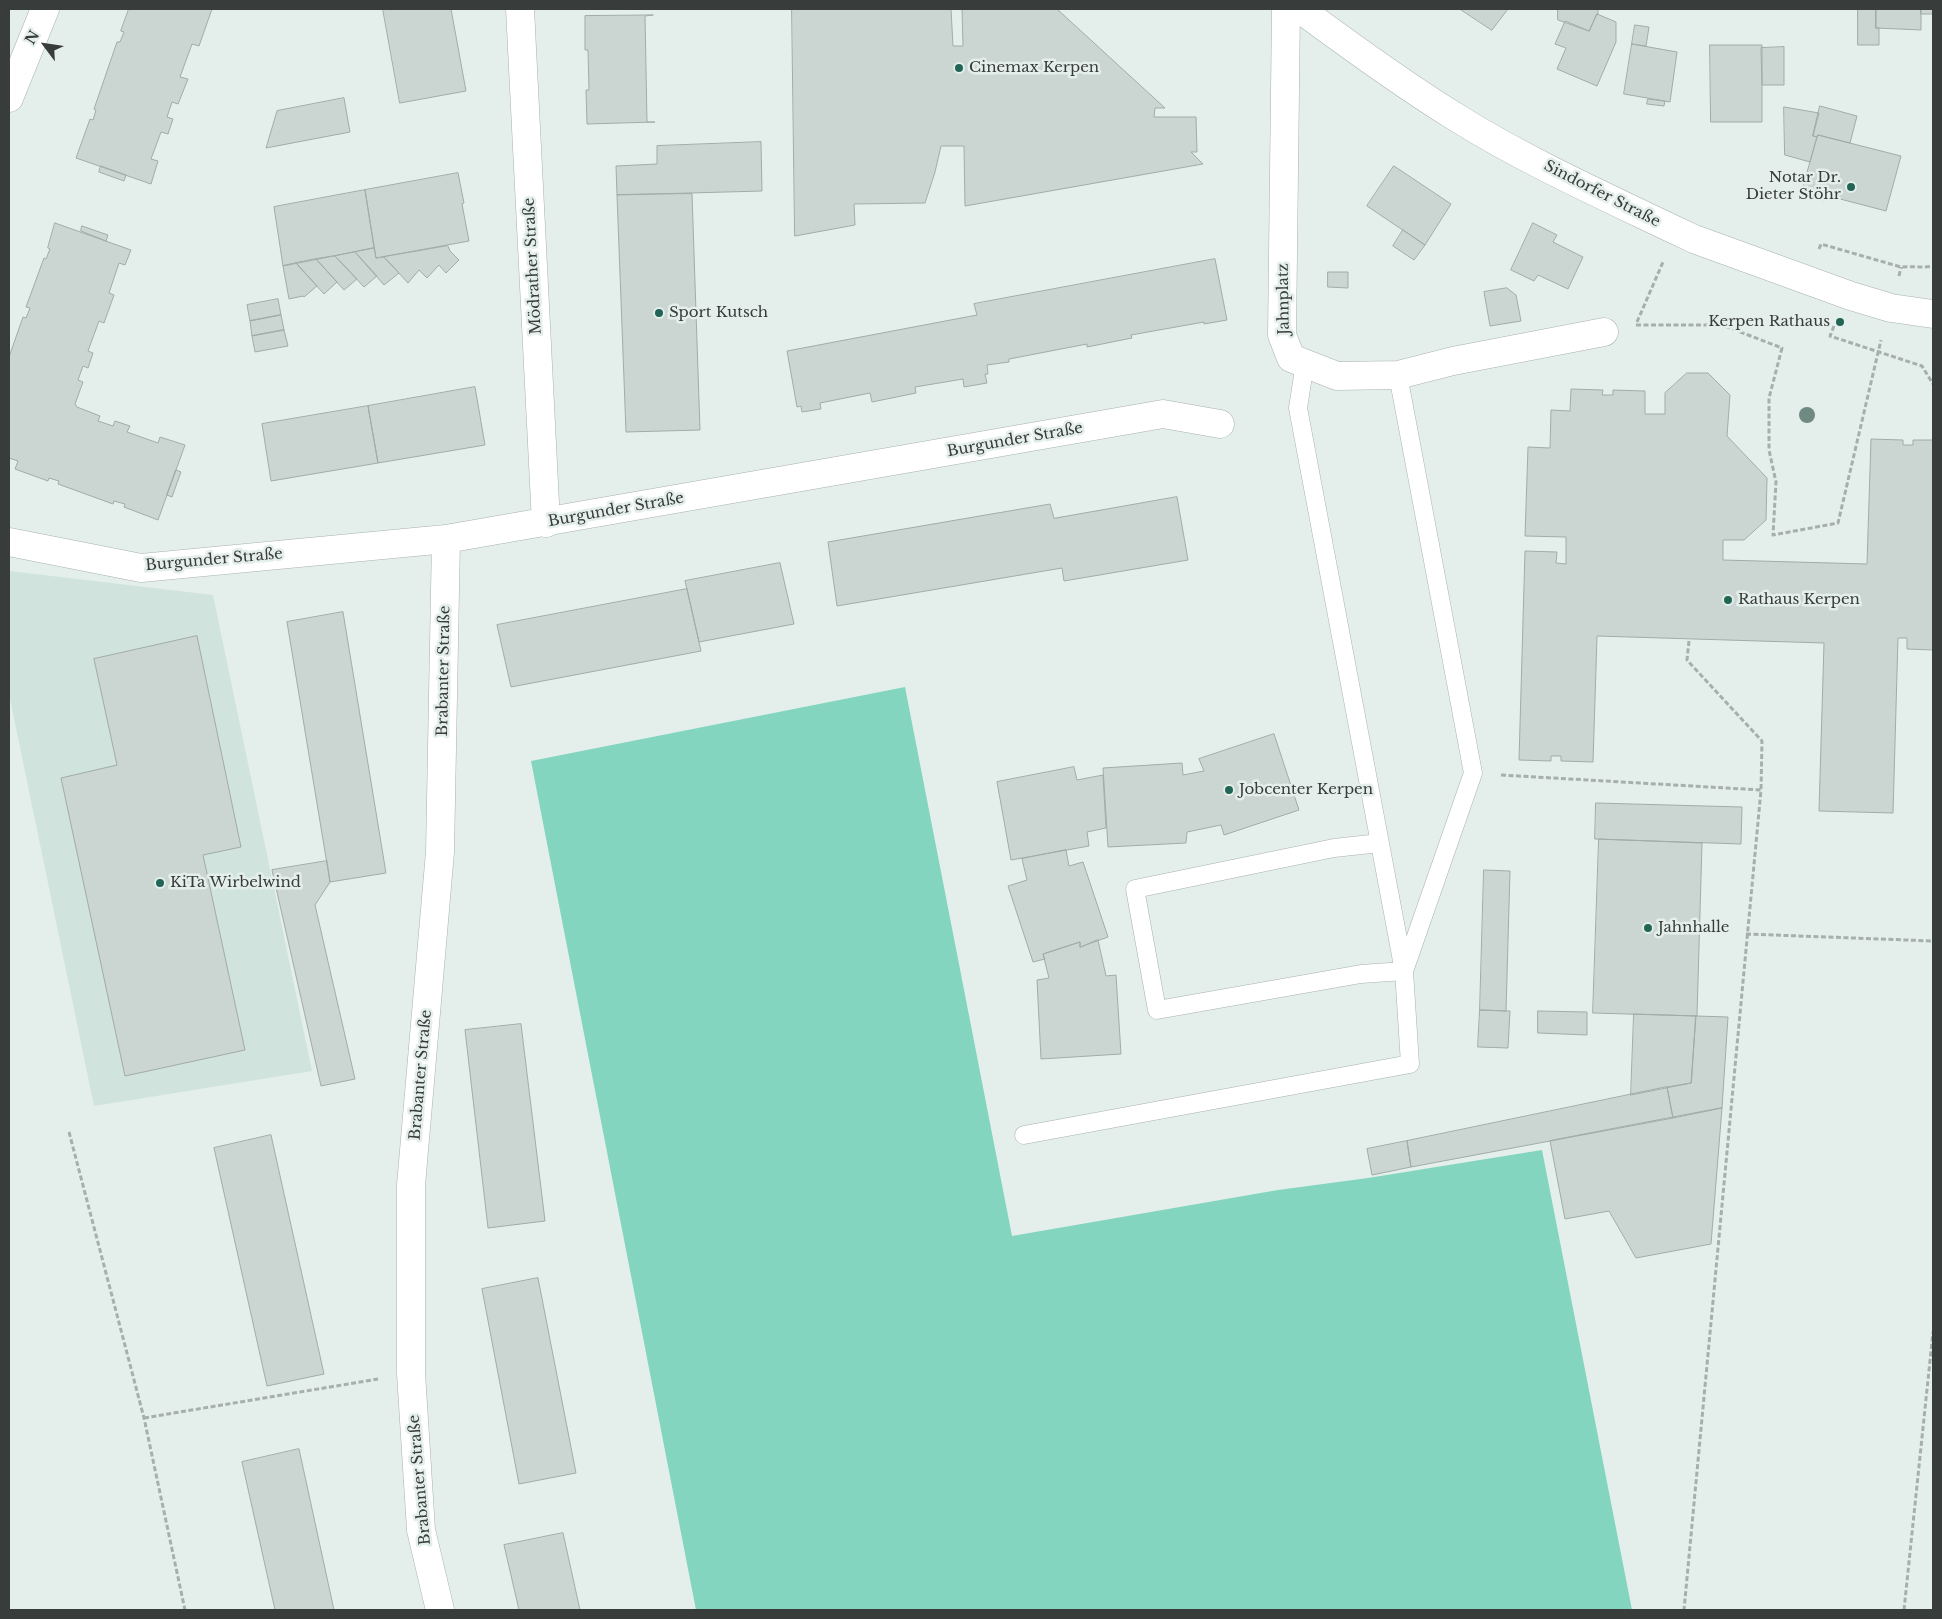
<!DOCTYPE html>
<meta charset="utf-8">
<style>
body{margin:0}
#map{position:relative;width:1942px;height:1619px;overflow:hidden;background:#e4efeb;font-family:"Libre Baskerville",serif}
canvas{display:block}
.frame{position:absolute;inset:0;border:10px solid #383c3b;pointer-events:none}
.north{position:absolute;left:20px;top:20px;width:50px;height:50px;-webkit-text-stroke:4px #e4efeb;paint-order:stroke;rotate:301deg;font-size:14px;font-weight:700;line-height:20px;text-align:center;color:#383c3b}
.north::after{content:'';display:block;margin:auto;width:18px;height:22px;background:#383c3b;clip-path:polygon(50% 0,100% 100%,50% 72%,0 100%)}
</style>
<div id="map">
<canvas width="1942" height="1619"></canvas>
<div class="frame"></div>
<div class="north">N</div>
</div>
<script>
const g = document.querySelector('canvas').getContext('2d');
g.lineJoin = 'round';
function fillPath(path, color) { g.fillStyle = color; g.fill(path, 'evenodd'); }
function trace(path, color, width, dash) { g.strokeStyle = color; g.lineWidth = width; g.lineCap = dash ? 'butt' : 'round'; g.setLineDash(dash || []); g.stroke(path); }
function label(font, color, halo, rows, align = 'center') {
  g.font = font + ' "Libre Baskerville",serif'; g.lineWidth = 5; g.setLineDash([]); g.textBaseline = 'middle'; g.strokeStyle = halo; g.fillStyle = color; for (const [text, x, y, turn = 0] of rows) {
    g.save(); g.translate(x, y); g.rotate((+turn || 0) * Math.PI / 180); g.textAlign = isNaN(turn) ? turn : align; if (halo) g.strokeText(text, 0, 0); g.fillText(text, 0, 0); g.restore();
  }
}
fillPath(new Path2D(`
 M9,571L213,595L312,1071L94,1106L9,694Z`), '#d0e3dd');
fillPath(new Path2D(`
 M905,687L1012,1236L1278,1190L1368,1178L1542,1150L1632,1610H696L531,761Z`), '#83d5bf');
const building = new Path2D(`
 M129,9H212L199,46L192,44L180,77L188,79L178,104L172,102L167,117L173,119L168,134L161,132L151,159L158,161L151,184L76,158L90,119L93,120L96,110L94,109L117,42H120L124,32L121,31Z
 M383,9H451L466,91L400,103Z
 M792,9H951L953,46H963L962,9H1057L1165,108H1155L1154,117H1196L1197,152H1191L1203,164L965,206L964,146H941L935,172L925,203L854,204L855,225L795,236Z
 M1460,9H1508L1492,30Z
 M1558,9H1598V14H1597L1589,31L1558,20Z
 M1858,9H1876V28H1879V45H1858Z
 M1876,9H1921V30L1876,28Z
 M1921,9H1933V14H1921Z
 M1597,14L1616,22V42L1597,86L1557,69L1566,48L1555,44L1565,21L1589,31Z
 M653,15L645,16L647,122H655L587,124L586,90H589L588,50H585V16Z
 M1635,25L1649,27L1646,46L1632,44Z
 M1632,44L1677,52L1670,102L1624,94Z
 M1710,45H1762V122H1711Z
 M1784,47V85H1762L1761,48Z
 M344,98L350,132L266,148L277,111Z
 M1648,99L1665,101L1664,106L1647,104Z
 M1820,106L1857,116L1850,143L1818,135L1817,137L1813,136Z
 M1784,107L1819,113L1813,136L1817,137L1810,162L1785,155Z
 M1818,135L1901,156L1886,211L1825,195L1824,201L1801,195Z
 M761,142L762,191L617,195L616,166L657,164V146Z
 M101,166L126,175L124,181L99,172Z
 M1394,166L1451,204L1425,245L1367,206Z
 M458,173L464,203L462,204L469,241L376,258L365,190Z
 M365,190L374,248L283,266L274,207Z
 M692,194L700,430L626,432L617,195Z
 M55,223L131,250L125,265L119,263L109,293L114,295L104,323L99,321L88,351L93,353L88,368L83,366L78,380L83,382L75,404L77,407L100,416L98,421L113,426L115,421L130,426L127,432L158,443L160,437L185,445L158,520L124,507L125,504L114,501L113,504L58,484L59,481L49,478L48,481L15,469L18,461L9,458V357L23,317L26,318L30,308L26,307L44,258L46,259L50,249L48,248Z
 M1533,223L1557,235L1553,242L1583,257L1568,289L1538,275L1534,281L1511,270Z
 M82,226L108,235L106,241L81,231Z
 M1403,230L1425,245L1414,260L1393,246Z
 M448,246L450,251L459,260L446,273L439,265L427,278L419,270L408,283L384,257Z
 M374,248L376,258L384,257L399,273L384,285L355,252Z
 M355,252L377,276L364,287L335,256Z
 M335,256L357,279L344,290L316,259Z
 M316,259L337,282L324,294L296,263Z
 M1215,259L1227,320L1204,324V322L1131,335L1132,338L1087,347V344L1009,359V362L987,365L988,374H985L987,383L964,387L963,379L915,387L916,393L872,402L870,393L820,403L821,409L802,412L801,406L797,407L787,351L977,315L974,304Z
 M296,263L317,286L304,297L303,296L289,299L283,266Z
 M1328,272H1348V288L1328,287Z
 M1507,288L1516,295L1521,321L1490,326L1484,292Z
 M278,299L281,315L250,321L247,305Z
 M281,315L284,330L252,336L250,321Z
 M284,330L288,346L255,352L252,336Z
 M1687,373H1708L1730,395L1727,436L1767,478L1766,520L1744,540H1723V560L1867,564L1871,439L1903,440V445H1913V440H1933V650L1907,649V638H1898L1893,813L1819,811L1824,643L1597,636L1593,762L1561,761V756H1551V761L1519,760L1525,551L1557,552L1556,563L1566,564V537L1525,536L1528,447L1550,448L1551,410L1570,411L1571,389L1603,390L1602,395H1613V390L1645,391V414H1665V393Z
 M475,387L485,445L378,463L368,406Z
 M368,406L378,463L271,481L262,424Z
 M176,470L181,472L172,497L167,495Z
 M1177,497L1188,560L1064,581L1062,568L837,606L828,542L1050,504L1054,518Z
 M780,563L794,624L699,642L685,581Z
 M687,589L701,651L511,687L497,625Z
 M343,612L386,873L330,882L287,622Z
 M197,636L241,847L203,855L245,1050L125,1076L61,778L117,765L94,659Z
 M1274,734L1299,810L1224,835L1221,825L1187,832L1186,843L1108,847L1103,768L1182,763L1183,775L1204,771L1199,759Z
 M1074,767L1077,780L1103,775L1106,828L1087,832L1089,846L1011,860L997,782Z
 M1596,803L1742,807L1741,844L1595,839Z
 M1599,839L1702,843L1697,1016L1593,1013Z
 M1066,850L1069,866L1083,862L1108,937L1080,947V942L1043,954L1045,959L1033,962L1008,886L1027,880L1022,859Z
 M327,861L330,882L315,905L355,1079L321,1086L272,870Z
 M1484,870L1510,871L1506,1011L1480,1010Z
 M1098,940L1106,976L1116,975L1121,1054L1041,1059L1037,980L1049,978L1043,954L1080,942V947Z
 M1480,1010L1510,1011L1508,1048L1478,1047Z
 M1538,1011L1587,1012V1035L1538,1033Z
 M1634,1014L1696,1016L1691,1083L1631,1095Z
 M1696,1016L1728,1017L1722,1108L1673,1118L1667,1087L1691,1083Z
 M521,1024L545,1221L488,1228L465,1030Z
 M1667,1087L1673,1118L1411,1167L1407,1141Z
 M1722,1108L1711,1244L1636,1258L1609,1211L1565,1219L1550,1141Z
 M271,1135L324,1374L267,1386L214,1148Z
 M1407,1141L1411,1167L1372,1175L1367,1149Z
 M538,1278L576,1473L519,1484L482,1289Z
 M299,1449L334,1610H275L242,1462Z
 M563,1533L580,1610H519L504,1545Z`);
fillPath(building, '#cbd5d2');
trace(building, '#a1aba8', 1);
const lane = new Path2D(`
 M1305,363L1298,408L1404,971L1361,974L1157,1010L1135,889L1334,848L1380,843
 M1024,1135L1410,1064L1404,971L1473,773L1398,375`);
const street = new Path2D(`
 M520,9L546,523
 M1286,9L1282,335L1291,358L1337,376L1398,375L1453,361L1604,332
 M9,98L45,9
 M9,542L141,568L446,539L1163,414L1220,424
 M440,1610L421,1530L411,1373V1185L440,852L446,539`);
const secondary = new Path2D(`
 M1300,9C1350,46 1401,83 1454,116C1524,160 1602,195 1677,231L1694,239L1851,296L1891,308L1933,314`);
trace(lane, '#a8b1ae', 19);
trace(street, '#a8b1ae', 29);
trace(secondary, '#a8b1ae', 29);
trace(new Path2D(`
 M1819,249L1821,244L1901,267C1912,266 1923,268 1933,266
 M1899,276L1901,267
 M1637,322L1663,262
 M1636,325H1722L1782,348L1769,398V450L1776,482L1773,535L1838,523L1881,340
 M1834,326L1830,336L1922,366L1933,384
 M1689,641L1687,660L1762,741L1761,790
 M1501,775L1761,790L1684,1610
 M1746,934L1933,941
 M69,1132L144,1418L185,1610
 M144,1418L378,1379
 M1904,1610L1933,1332`), '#a6afac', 3, [5, 2.5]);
trace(lane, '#fff', 18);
trace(street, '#fff', 28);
trace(secondary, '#fff', 28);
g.fillStyle = '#6e8a83';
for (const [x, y] of [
 [1807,415]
]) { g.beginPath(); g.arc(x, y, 8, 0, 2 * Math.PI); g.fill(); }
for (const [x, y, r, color] of [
 [959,68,5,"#226556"],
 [1851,187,5,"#226556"],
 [659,313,5,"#226556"],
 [1840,322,5,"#226556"],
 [1728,600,5,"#226556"],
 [1229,790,5,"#226556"],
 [160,883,5,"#226556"],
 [1648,928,5,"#226556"]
]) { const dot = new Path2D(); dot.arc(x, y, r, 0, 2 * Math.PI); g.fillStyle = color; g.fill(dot); trace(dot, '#e4efeb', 2); }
label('15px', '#383c3b', '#e4efeb', [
 ["Cinemax Kerpen",969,68],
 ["Notar Dr.",1841,178,"right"],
 ["Dieter Stöhr",1841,195,"right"],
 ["Sport Kutsch",669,313],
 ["Kerpen Rathaus",1830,322,"right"],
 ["Rathaus Kerpen",1738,600],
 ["Jobcenter Kerpen",1239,790],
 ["KiTa Wirbelwind",170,883],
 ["Jahnhalle",1658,928]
], 'left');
label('15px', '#383c3b', '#e4efeb', [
 ["Sindorfer Straße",1602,194,27],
 ["Mödrather Straße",533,266,-93],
 ["Jahnplatz",1284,299,-91],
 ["Burgunder Straße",1015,440,-10],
 ["Burgunder Straße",616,510,-10],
 ["Burgunder Straße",214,560,-5],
 ["Brabanter Straße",444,671,-89],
 ["Brabanter Straße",421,1075,-85],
 ["Brabanter Straße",420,1480,-95]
]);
</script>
